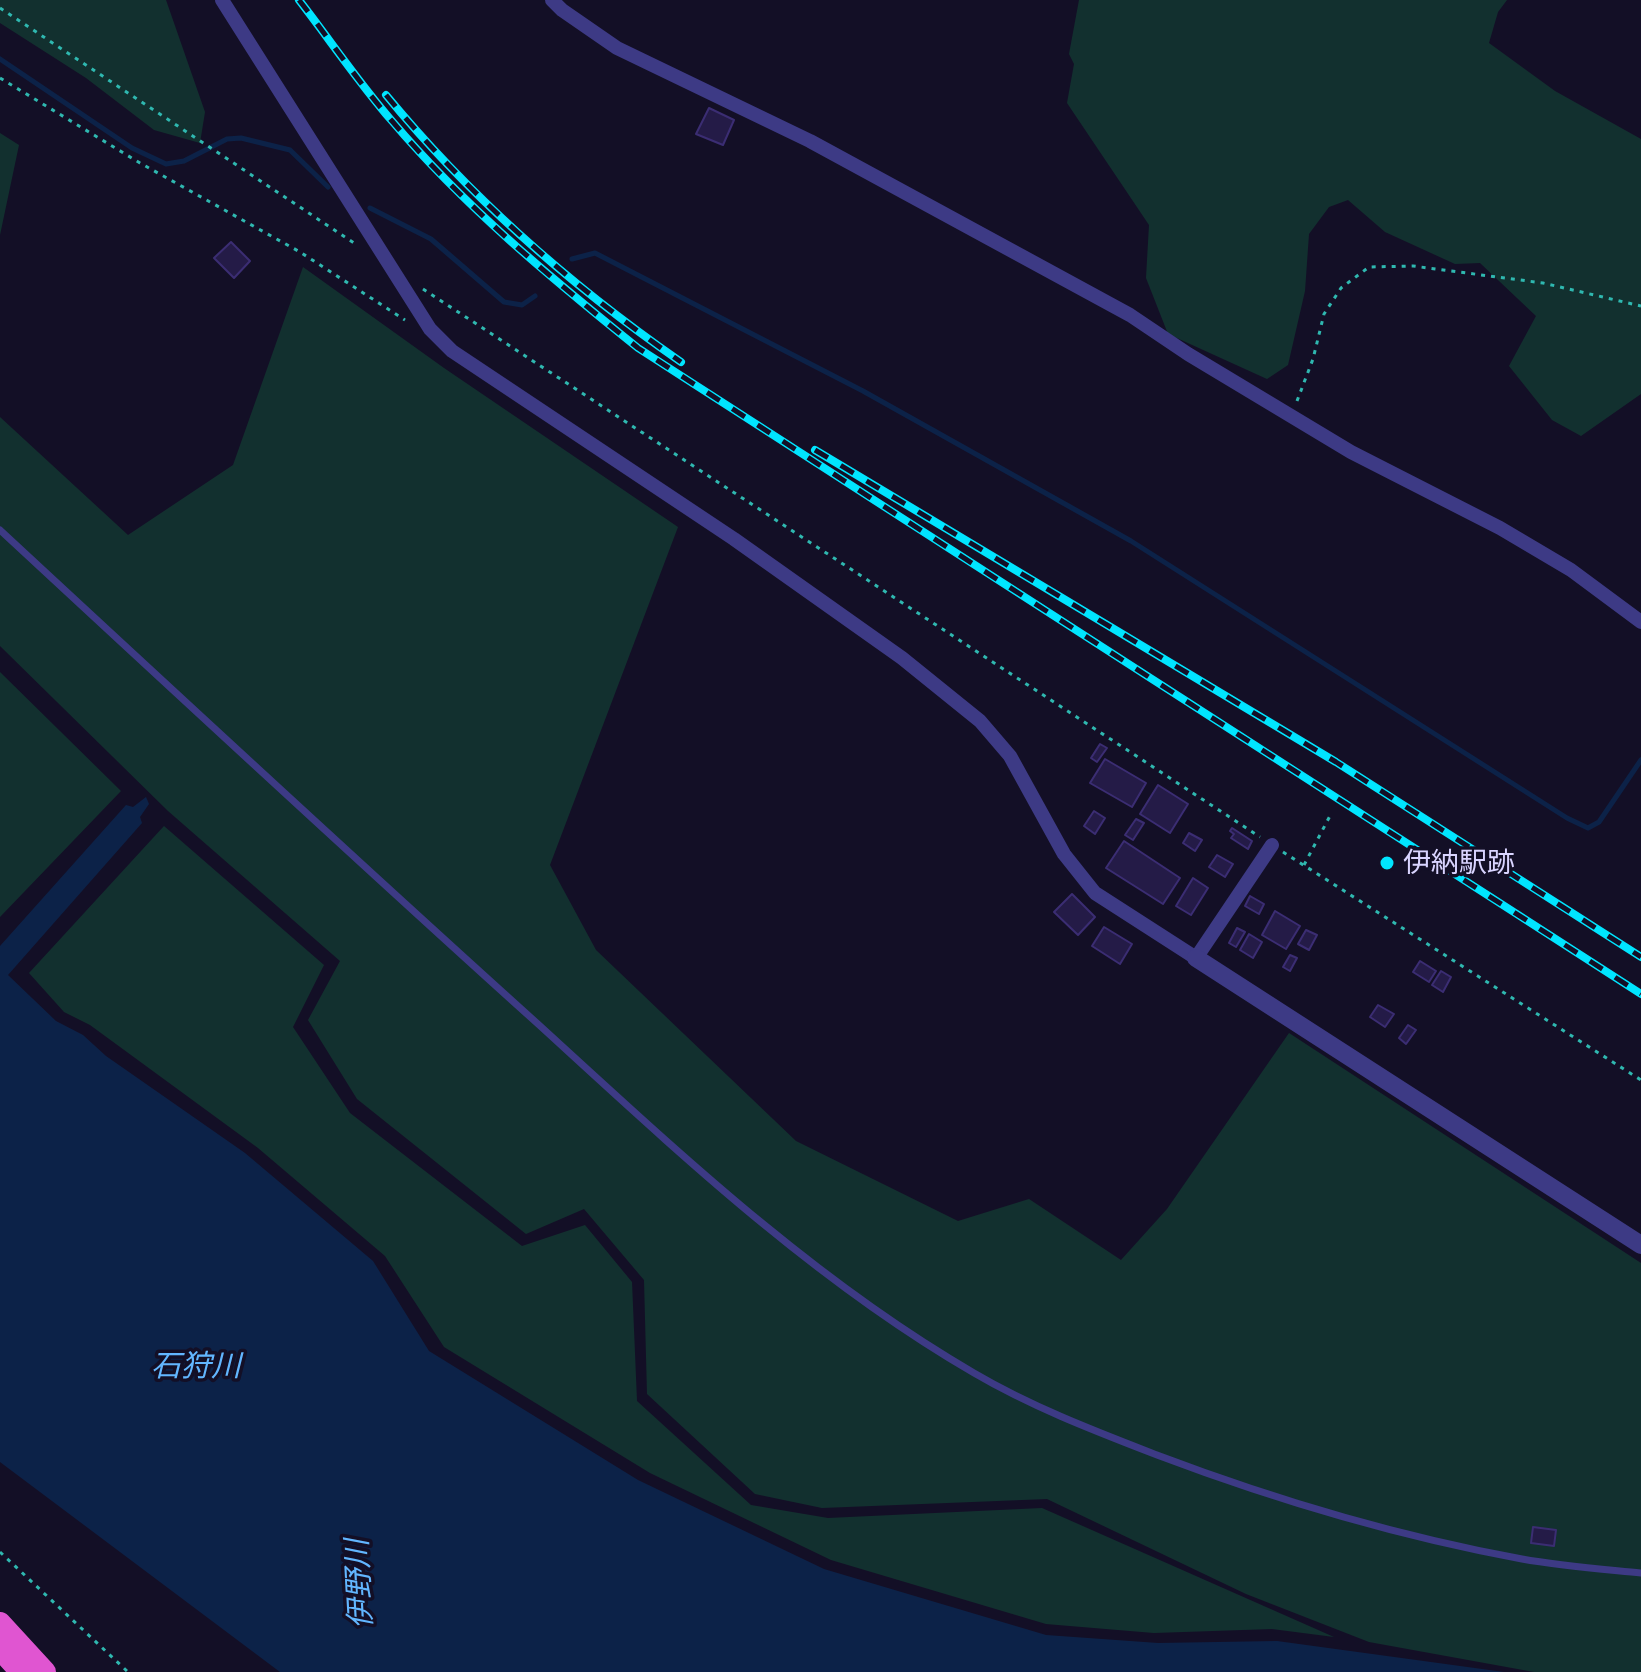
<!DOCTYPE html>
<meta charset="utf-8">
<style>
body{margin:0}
canvas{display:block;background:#130f26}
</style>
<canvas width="1641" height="1672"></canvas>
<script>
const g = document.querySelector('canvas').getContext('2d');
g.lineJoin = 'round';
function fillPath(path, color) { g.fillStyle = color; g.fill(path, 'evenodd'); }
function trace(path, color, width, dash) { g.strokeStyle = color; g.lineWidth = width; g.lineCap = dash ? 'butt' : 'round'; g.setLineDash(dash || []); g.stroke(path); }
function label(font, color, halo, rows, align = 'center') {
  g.font = font + ' Commissioner,"Noto Sans JP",sans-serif'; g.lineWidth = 7; g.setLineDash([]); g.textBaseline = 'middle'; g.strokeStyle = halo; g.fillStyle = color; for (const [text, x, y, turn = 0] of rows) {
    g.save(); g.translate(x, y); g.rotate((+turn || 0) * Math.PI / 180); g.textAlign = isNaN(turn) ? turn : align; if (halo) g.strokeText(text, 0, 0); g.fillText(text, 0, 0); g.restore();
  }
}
fillPath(new Path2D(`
 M0,0H166L205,112L200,143L154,130L86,78L0,23Z
 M1079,0H1507L1498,12L1489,43L1555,91L1641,139V394L1581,436L1552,420L1509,366L1536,316L1480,263L1455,264L1385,232L1348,200L1329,207L1309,234L1305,291L1288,365L1267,379L1168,334L1146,278L1149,225L1067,103L1074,64L1069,54Z
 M0,133L19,145L0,235Z
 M303,267L444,368L678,527L550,865L596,950L796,1141L958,1221L1029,1199L1121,1260L1167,1209L1289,1033L1641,1263V1672H1534L1369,1642L1246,1594L1047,1499L822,1508L755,1494L647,1394L644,1280L584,1209L526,1234L357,1099L308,1020L340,961L168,811L0,646V417L128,535L233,465Z
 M0,672L121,791L0,917Z
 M164,826L324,965L293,1027L350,1113L522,1246L585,1225L632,1282L637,1401L751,1505L828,1518L1042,1508L1334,1637L1272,1629L1154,1633L1046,1624L831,1560L650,1473L444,1347L385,1256L258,1148L90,1025L64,1012L29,973Z`), '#12302f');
fillPath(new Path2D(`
 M146,797L149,804L140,817L142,823L8,975L56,1021L83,1035L106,1056L245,1153L373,1261L429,1351L638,1480L824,1569L1046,1635L1158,1643L1277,1641L1504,1672H280L0,1462V946L126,805L133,807Z`), '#0c2248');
trace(new Path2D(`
 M0,59L132,148L166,164L184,161L227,139L241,138L290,150L328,187
 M370,208L431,239L504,302L522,305L535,296
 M572,259L595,253L863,391L1131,541L1567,818L1588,828L1599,822L1641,760`), '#0c2248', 5);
const building = new Path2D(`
 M709,108L734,120L723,145L696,134Z
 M231,242L250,261L234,278L214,258Z
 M1100,744L1107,748L1097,762L1091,758Z
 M1105,759L1146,783L1132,807L1090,783Z
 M1158,785L1188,804L1170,833L1140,814Z
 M1094,811L1105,818L1095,834L1084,826Z
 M1136,819L1144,823L1133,840L1125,835Z
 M1232,828L1252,841L1248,849L1231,838L1234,834L1230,831Z
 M1189,833L1202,840L1195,851L1183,843Z
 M1124,841L1180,878L1163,904L1106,868Z
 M1217,855L1233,864L1225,877L1209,867Z
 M1193,878L1208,888L1191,915L1176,906Z
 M1072,894L1095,917L1078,935L1054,912Z
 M1250,896L1264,904L1259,914L1245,906Z
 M1275,911L1300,926L1286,949L1262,935Z
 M1104,927L1132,944L1120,964L1092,946Z
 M1237,928L1245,932L1236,947L1229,943Z
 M1306,930L1317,935L1309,950L1298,944Z
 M1249,934L1262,942L1253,958L1240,950Z
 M1290,955L1297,958L1290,971L1283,967Z
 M1420,961L1436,971L1429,982L1413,972Z
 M1441,971L1451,977L1443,992L1432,985Z
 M1378,1005L1394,1014L1385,1027L1370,1017Z
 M1408,1025L1416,1030L1406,1044L1399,1038Z
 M1533,1527L1556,1530L1554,1546L1531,1543Z`);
fillPath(building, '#241b47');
trace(building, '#3b2d73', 2);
trace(new Path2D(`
 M0,8L357,245
 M0,78L140,163L300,252L405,320
 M423,289L1260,837
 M1297,401L1313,359L1324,314L1341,288L1369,267L1413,266L1543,283L1641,306
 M1283,852L1641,1080
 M1304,865L1331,814
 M0,1552L128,1672`), '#2fb8b0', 3, [4, 6]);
trace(new Path2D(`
 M0,530C179,696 357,861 538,1024C676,1150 812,1279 974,1373C1032,1407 1095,1431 1157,1455C1276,1500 1397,1536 1522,1559C1561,1566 1601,1569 1641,1573`), '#3d3a85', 7);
trace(new Path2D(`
 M222,0L430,329L452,351L734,539L902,658L980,721L1010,756L1064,854L1095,893L1196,958L1272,845
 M552,0L562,10L617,48L810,141L1130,315L1188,354L1351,452L1500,528L1571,570L1641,622`), '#3d3a85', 14);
trace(new Path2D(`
 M1196,958L1641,1245`), '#3d3a85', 18);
trace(new Path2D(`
 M0,1623L45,1672
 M0,1649L21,1672`), '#e055d1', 22);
const rail = new Path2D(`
 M299,0C330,40 359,83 392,121C464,206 551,278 638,348L1641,994
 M386,95C470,197 573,287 681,362
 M815,450L1336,762L1641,957`);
trace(rail, '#00e5ff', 8);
trace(rail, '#130f26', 5, [15]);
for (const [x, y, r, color] of [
 [1387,863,8,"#00e5ff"]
]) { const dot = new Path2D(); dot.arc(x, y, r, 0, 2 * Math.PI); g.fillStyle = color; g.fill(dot); trace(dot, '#130f26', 3); }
label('28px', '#d9d4ff', '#130f26', [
 ["伊納駅跡",1403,863]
], 'left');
label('italic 30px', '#62b6ff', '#130f26', [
 ["石狩川",196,1366],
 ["伊野川",359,1584,-93]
]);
</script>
